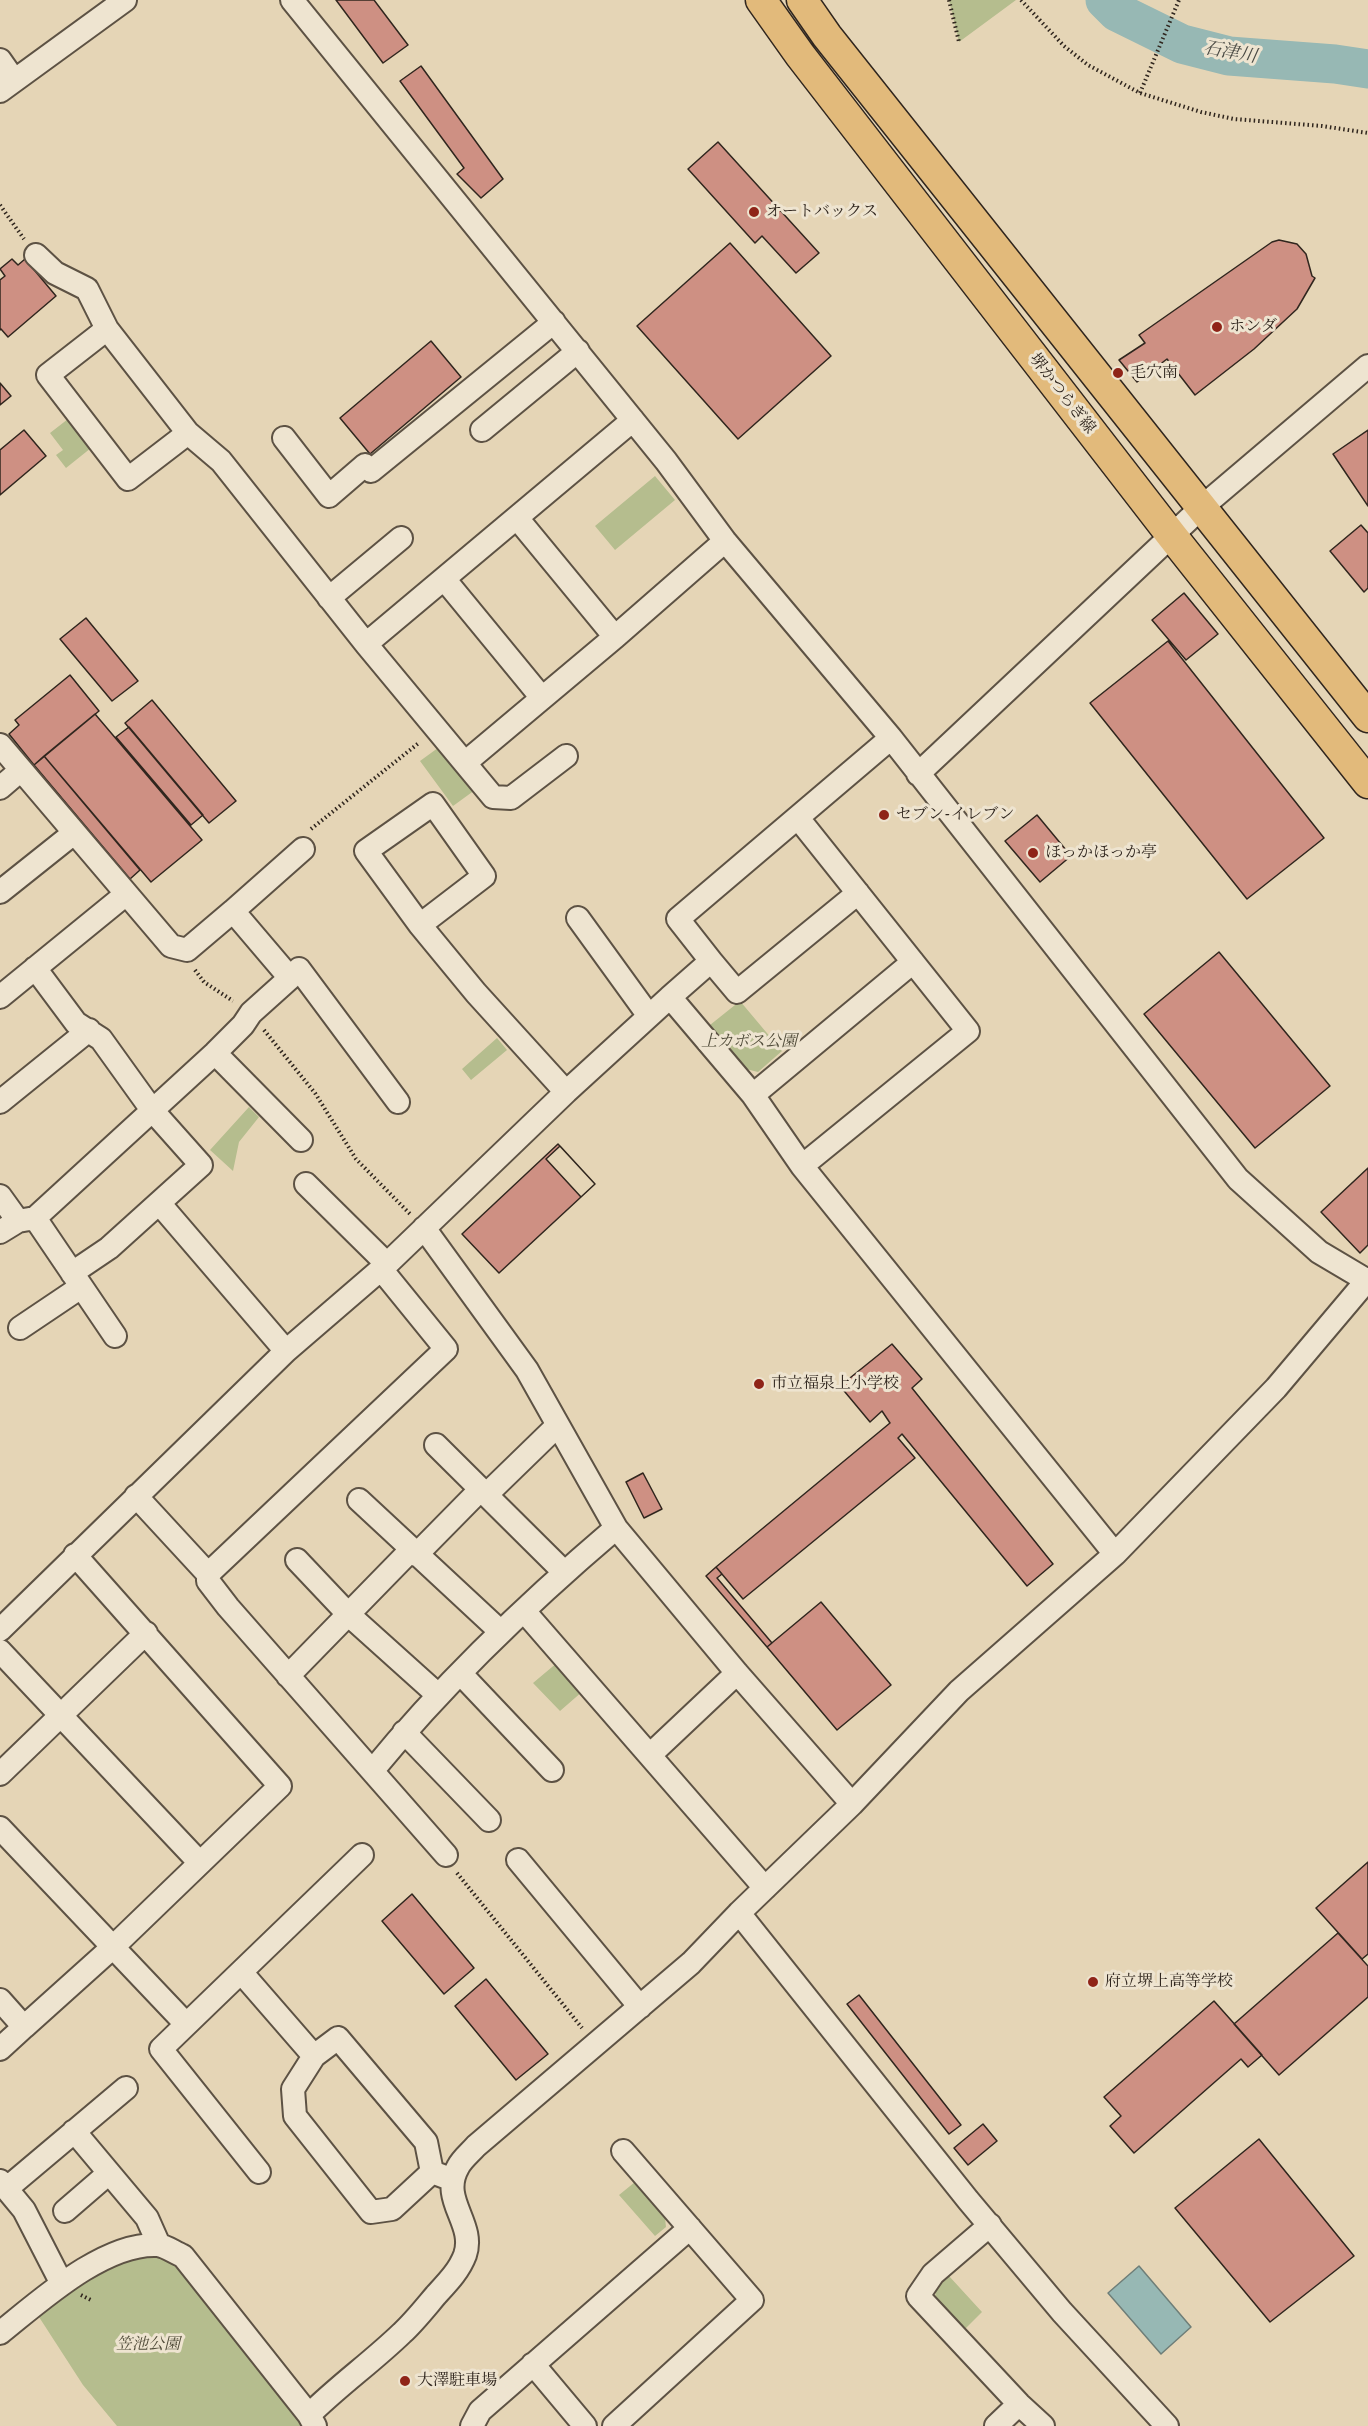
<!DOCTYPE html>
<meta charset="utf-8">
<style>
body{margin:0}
canvas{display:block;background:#e5d5b6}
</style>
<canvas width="1368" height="2426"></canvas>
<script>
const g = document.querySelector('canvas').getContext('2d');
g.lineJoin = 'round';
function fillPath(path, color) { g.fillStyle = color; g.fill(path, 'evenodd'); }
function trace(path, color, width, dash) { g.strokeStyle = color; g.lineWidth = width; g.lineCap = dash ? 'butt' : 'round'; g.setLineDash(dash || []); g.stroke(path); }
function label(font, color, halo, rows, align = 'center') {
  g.font = font + ' "IM FELL Great Primer","Noto Serif JP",serif'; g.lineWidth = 6; g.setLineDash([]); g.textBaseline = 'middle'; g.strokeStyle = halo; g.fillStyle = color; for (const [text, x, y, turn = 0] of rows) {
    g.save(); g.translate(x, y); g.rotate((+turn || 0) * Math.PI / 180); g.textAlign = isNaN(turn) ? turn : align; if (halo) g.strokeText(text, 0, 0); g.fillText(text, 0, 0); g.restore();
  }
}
fillPath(new Path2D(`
 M949,0H1016L959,42Z
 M68,419L91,448L66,468L56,455L63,450L50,433Z
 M655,476L675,500L615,550L595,526Z
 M442,745L475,790L453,806L420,761Z
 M740,1001L782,1051L758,1072L746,1069L710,1025Z
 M497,1038L507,1050L471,1080L462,1069Z
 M249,1107L259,1117L239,1142L233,1171L210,1150Z
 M558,1662L583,1691L560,1711L533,1683Z
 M635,2182L665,2218L666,2227L655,2236L619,2195Z
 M159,2254L181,2266L305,2426H117L83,2385L39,2317L48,2306L70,2289L134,2256Z
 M949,2276L982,2312L965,2329L935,2300L936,2288Z`), '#b5bd8e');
const water = new Path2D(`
 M1139,2266L1191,2327L1161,2354L1108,2293Z`);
fillPath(water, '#97b8b4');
trace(water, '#6e7e78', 1.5);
trace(new Path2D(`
 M1105,0L1117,12L1182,44L1229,56L1335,64L1368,69`), '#97b8b4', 39);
const building = new Path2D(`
 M336,0H374L408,45L383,63Z
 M421,66L503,179L481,198L457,174L464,168L400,81Z
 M718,142L819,253L796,273L762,236L755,243L688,169Z
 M1279,240L1297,244L1306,254L1312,276L1315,278L1297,309L1254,349L1195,395L1167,359L1137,382L1119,360L1145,343L1139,335L1272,242Z
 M730,243L831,356L738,439L637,326Z
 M12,259L18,265L25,259L56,296L8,337L1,329L0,330V280L5,276L0,269Z
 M431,341L461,377L370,454L340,418Z
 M0,383L11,396L0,405Z
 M24,430L46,456L0,495V450Z
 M1368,430V506L1333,454Z
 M1361,525L1368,533V588L1364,592L1330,551Z
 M1184,593L1218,634L1186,660L1152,620Z
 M86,618L138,681L112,701L60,639Z
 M1168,641L1324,838L1247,899L1090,703Z
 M70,675L99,711L34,765L9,734L19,725L15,720Z
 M152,700L236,801L209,823L125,723Z
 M95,714L202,840L151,882L44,756Z
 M129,727L203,815L191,825L116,737Z
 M44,756L140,870L130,879L34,765Z
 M1037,815L1071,856L1040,882L1005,841Z
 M1219,952L1330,1086L1255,1148L1144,1014Z
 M558,1144L595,1184L499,1273L462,1234Z
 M560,1146L595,1184L581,1197L546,1159Z
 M1368,1168V1245L1360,1253L1321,1212Z
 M892,1344L922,1379L912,1388L1053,1564L1027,1586L902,1434L898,1438L915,1458L743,1599L716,1567L890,1423L882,1411L870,1422L840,1386Z
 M643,1473L662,1509L644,1518L626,1482Z
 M716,1567L722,1574L717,1578L772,1643L767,1647L706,1576Z
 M821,1602L891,1685L837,1730L767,1647Z
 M1368,1862V1954L1362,1959L1316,1908Z
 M412,1894L474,1968L444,1994L382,1921Z
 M1338,1933L1368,1966V1997L1279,2075L1234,2024Z
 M486,1979L548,2054L516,2080L455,2006Z
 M859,1995L961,2125L949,2134L847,2004Z
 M1214,2001L1262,2055L1248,2067L1241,2059L1134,2153L1110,2126L1121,2116L1104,2097Z
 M983,2124L997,2141L968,2165L954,2148Z
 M1259,2139L1354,2256L1270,2322L1175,2208Z`);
fillPath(building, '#ce9083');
trace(building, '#30261e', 1.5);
const minor = new Path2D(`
 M292,0L666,461L725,541L891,738L1238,1179L1319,1252L1368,1281
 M0,60L14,80
 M0,91L125,0
 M36,255L55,273L87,289L107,329L188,433L221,461L366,644L493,797L511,798L566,756
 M107,329L48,375L128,479L188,433
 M482,430L578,351
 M284,438L329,496L365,465L371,471L554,322
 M517,518L615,637
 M445,580L542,698
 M329,598L401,538
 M366,644L633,420
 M0,745L171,946L187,950L233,911L290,978L299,969L398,1102
 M466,762L615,637L725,541
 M918,774L1202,507L1368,366
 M0,788L21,770
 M798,818L968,1031L802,1166
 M0,892L74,833
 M233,911L303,849
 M578,918L649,1016
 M420,925L484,876L433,804L366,851L420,925L476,993L566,1092
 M711,961L737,992L858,893
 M35,968L76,1023L101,1039L152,1110L201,1165L109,1248L72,1273
 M0,997L125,895
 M670,997L711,961L678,919L891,738
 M215,1053L301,1140
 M753,1095L913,962
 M0,1102L89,1030
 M306,1184L387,1264
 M0,1196L18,1221
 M159,1203L286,1351
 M35,1218L115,1336
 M424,1228L527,1370L616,1528L737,1673L852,1804
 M0,1232L18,1221L35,1218L215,1053L243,1025L251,1013L290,978
 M20,1328L81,1287
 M436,1445L564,1572
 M486,1495L558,1425
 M136,1496L208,1574V1581L228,1607L446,1855
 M359,1500L501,1632
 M416,1555L480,1490
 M297,1560L349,1615L438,1695
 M208,1574L446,1349L381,1269
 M524,1611L765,1888
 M0,1630L286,1351L387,1264L566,1092L670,997L753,1095L802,1166L1115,1554
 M0,1651L200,1863
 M461,1674L552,1770
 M288,1676L411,1550
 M404,1732L489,1820
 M650,1755L737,1673
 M373,1770C445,1682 529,1602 616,1528
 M0,1774L146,1633
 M0,1828L186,2024
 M518,1860L640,2007
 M739,1913L968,2200L1062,2312L1167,2426
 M241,1972L314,2056
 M0,2000L24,2027L113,1947L280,1786L75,1555
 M0,2049L24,2027
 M74,2131L147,2218L159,2245
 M259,2172L161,2049L362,1855
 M432,2172L426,2142L338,2038L314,2056L293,2089L295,2116L371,2212L392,2209L432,2172L453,2180
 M0,2181L24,2210L62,2284
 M6,2189L126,2088
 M65,2211L109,2173
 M990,2225L933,2274L918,2296L1019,2404L1043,2426
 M0,2333C40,2301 104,2242 158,2245C166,2246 175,2253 183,2256L309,2415L315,2426
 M533,2364L585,2426
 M309,2415C338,2386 372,2362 402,2333C414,2322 425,2308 436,2295C447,2283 459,2271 465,2255C476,2223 439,2200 458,2167C462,2159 470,2153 476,2146L691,1963L739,1913L852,1804L959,1691L1115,1554L1276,1388L1368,1279
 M472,2426L480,2411L690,2228
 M614,2426L752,2300L623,2151
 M996,2426L1019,2404`);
const major = new Path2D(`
 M761,0L800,55L1172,536L1368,783
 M802,0L827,36L1368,717`);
trace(minor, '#5d5244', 26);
trace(major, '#30261e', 33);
trace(new Path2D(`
 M949,0L959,42
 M1021,0L1064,46L1088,65L1140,93L1201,112L1234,119L1322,126L1368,133
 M1140,93L1179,0
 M0,205L24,239
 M311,829L420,742
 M195,970L204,982L233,1001
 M264,1030L315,1093L356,1159L410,1214
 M457,1873L582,2028
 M81,2295L93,2301`), '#30261e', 4, [1.5, 3]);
trace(minor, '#eee4d0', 22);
trace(major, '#e2ba7b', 30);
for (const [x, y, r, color] of [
 [754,212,6,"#8f2418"],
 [1217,327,6,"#8f2418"],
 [1118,373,6,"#8f2418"],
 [884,815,6,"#8f2418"],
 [1033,853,6,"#8f2418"],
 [759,1384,6,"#8f2418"],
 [1093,1982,6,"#8f2418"],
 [405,2381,6,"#8f2418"]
]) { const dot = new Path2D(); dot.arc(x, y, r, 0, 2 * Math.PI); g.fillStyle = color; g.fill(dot); trace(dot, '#eee4d0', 2); }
label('16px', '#30261e', '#eee4d0', [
 ["オートバックス",766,212],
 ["ホンダ",1229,327],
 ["毛穴南",1130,373],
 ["セブン-イレブン",896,815],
 ["ほっかほっか亭",1045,853],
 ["市立福泉上小学校",771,1384],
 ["府立堺上高等学校",1105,1982],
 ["大澤駐車場",417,2381]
], 'left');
label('16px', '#30261e', '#eee4d0', [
 ["堺かつらぎ線",1062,394,52]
]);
label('italic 16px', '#514c3a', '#eee4d0', [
 ["上カボス公園",749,1042],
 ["笠池公園",148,2345]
]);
label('italic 18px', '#4a4a44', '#eee4d0', [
 ["石津川",1230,53,10]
]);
</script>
